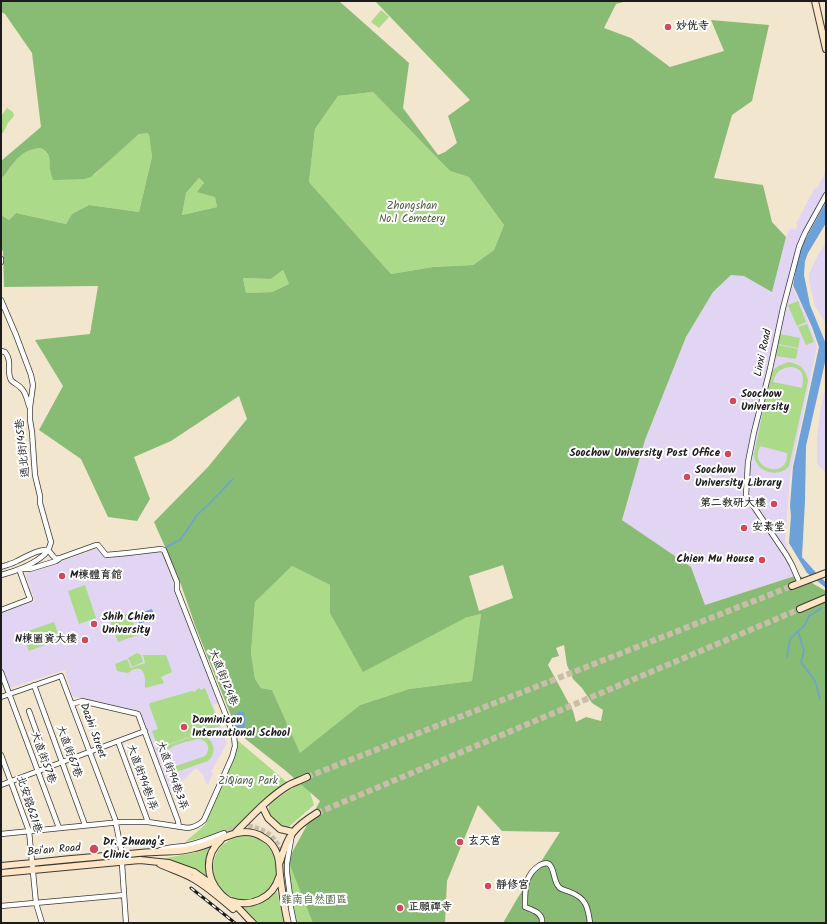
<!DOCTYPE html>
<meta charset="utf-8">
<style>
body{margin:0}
#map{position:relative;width:827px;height:924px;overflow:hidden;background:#f3e6ce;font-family:Kalam,sans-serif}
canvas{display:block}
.frame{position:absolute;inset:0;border:2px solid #1c1c1c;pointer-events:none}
</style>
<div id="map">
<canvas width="827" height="924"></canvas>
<div class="frame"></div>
</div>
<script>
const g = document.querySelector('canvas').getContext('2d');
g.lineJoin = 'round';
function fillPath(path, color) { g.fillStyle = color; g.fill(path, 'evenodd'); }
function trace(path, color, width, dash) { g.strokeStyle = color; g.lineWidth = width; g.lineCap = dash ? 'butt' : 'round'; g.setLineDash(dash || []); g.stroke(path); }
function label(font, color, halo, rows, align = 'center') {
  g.font = font + ' Kalam,"LXGW WenKai TC",sans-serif'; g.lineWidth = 4; g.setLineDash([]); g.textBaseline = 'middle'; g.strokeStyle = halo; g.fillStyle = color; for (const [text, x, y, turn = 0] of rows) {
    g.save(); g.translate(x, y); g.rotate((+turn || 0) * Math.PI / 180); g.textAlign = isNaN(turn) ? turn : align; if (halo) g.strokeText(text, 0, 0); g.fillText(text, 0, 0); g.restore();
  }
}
fillPath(new Path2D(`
 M826,171V200L800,248L792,274V286L806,315L817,346L790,476L785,541L791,562L798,575L705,605L691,567L622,520L645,440L686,337L713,292L731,275L744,276L772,291L786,237L790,228L795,230L798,225L796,224L814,189L817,188Z
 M826,242V324L815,306L809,281V274L817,257Z
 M826,384V471H824L817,464V438L821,407Z
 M99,548L107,557L125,555L129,556L140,555L147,552L161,550L192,635L218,703L213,705L227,743L211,772L213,773L208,785L206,784L203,774L196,768L171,791L140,711L72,696L65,670L9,688L1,665V612L35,601L25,574Z`), '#e2d4f3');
fillPath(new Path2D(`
 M381,10L389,17L379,28L371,22Z
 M373,92L450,171L469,177L504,225L494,250L473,265L433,267L391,274L309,182L315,129L338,96Z
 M7,108L13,112L14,116L8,123L3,133H1V116Z
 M142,133H147L149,135L152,157L139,212L89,205L72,214L66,224L16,213L9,220L1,215V178L4,176C14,162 22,149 41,148C51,155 50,161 50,172L94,175L109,160L139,134Z
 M199,178L215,197L217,207L182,215L186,193Z
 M283,270L289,284L272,292L246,293L243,278L271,279Z
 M798,301L806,322L797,326L788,305Z
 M807,324L814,342L806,345L798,327Z
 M780,334L800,338L798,348L778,344Z
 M778,345L798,349L796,359L776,356Z
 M789,362C800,364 806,369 808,381L789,466C779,479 754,472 754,454L771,373C775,367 781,364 789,362ZM790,367C804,368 804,377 802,388L773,382C776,372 779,369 790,367ZM760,446L787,453C787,456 787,462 784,465C777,473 761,469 758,458C757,454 759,450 760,446Z
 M292,566L330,585V613L465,618L481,614L472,681L409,689L360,705L300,754L272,690L261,688L255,679L251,653L255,602Z
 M85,585L96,618L79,624L68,591Z
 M129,613L138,635L118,642L110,620Z
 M54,622L60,639L29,651L22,633Z
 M137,653L141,655L143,662L132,667L128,658Z
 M143,655H166L172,672L161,677L164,683L145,688C145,681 146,675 141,669C135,668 132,669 128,673L117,671L115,664L127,659L131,668L145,663Z
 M199,688L201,690L205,688L220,726L158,748L152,731L158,729L149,705L150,703L192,691L194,692Z
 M211,730L213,735L207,737C215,744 216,754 208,761L179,771L169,769L162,763V757L164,751L158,753L157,749ZM197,739C207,739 212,748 205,756L176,766C171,765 167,763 166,758C163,745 188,742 197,739Z
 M236,739L289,784L264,801L234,829L185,842L205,825L235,751Z
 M306,779L314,805L285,830L269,815V804Z
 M213 868a32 32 0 1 1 64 0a32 32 0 1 1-64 0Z
 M209,847L206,860V876L161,859L198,852Z
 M292,862L341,923H295L289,869Z
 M277,892L285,923H259L242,907L258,905Z`), '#abdb88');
fillPath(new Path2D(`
 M1,1H339L409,63L403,108L438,155L445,152L457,143L448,116L470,100L375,1H627L616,4L604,28L631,38L670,67L724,51L711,20L769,25L752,101L732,115L714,178L763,185L772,222L786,237L772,292L744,276L731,275L713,292L686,337L645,440L622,520L691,567L705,605L798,575L826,591V923H503L517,899L560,832L502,831L478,805L447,881L445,923H313L288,860L320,801L286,771L238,733L196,628L178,576L154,522L208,467L247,419L239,396L171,441L134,457L150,499L137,521L108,517L81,459L39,430L63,386L35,340L90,334L98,286L4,287L3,251L1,249V215L9,220L16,213L66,224L72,214L89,205L139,212L152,157L149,135L147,133L139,134L91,177L84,179L56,180H53C52,177 51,174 50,170C49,160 52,155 41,148C22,149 14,162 4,176L1,178V161L41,127L32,53L5,14L1,12ZM373,92L450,171L469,177L504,225L494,250L473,265L433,267L391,274L309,182L315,129L338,96ZM199,178L204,183L197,192L215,197L217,207L182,215L186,193ZM283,270L289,284L272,292L246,293L243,278L271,279ZM503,565L513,598L479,611L469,576ZM292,566L330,585V613L363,672L465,618L481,614L472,681L409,689L360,705L300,753L272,690L261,688L255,679L251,653L255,602ZM564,645L567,665L573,679L582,688L592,703L603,710L601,721L586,717L576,722L573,711L548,665L552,658L559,656L556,648Z`), '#88bb74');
fillPath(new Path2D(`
 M826,202V223L808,253L805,261L804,275L810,305L826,344V358L806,446L805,501L802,557L819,576L826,582V588L807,573L789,543L791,516L790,506L793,467L819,347L812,327L793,285L800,249Z
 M152,609L155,618L139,624L136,614Z
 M239,712H243C247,717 244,727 244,734L239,735C234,730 233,721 235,714Z`), '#6da1d9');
trace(new Path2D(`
 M163,548H165L181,539L197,515L209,504L233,479
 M787,657L790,639L798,631
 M820,699L815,681L801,662L804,651L798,631L804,626L809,616L822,608`), '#6da1d9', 1.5);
trace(new Path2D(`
 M224,833C229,830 234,827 239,826C255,824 273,832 280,848C282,854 283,860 284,867`), '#c8beaa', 4.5, [4.5, 2]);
trace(new Path2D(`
 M307,777L792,586
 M317,813L800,609`), '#c8beaa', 6, [6, 3]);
const minor = new Path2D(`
 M1,259V262
 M1,300L16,335L31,375L33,385L30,407V420L32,432L35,475L40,496V503L51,542C50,546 48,551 45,554C33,565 16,571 1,575
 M1,351L5,352C13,362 6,371 11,380C13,383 19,385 21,388C26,392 27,400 29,406
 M1,567C6,565 12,564 17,561C26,557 37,549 48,550
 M798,579L792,565L787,556L746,495L748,462L754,432L770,369L783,308L799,247L805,233L826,195
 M1,610L30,599L19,569H30L56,561L59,559
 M1,672L59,828
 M34,685L85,825
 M1,697L61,676L115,819L121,849L126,923
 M72,704L82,701L138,714L178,821L179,827
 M29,711L49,767
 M118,741L148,822
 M1,755L29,831L36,903L42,923
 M1,785L145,731
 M1,834L121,822H148L188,828C195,827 199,825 204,820L232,757L235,746L234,736L177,590V582L164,550L161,549L128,553L106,555L98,545H96L60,558L56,559L53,556L48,550
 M292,834L287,863V873L291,903V908L294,923
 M160,850C168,847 176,847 185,846C199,843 211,838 224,833
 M1,906L124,895
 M542,923C543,913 533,910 525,907C525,890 524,875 540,865C542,864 546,862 549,864C555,869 553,881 559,887C561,890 566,890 570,892C586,898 588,907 590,923`);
const secondary = new Path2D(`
 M815,1L826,49
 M792,586L826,573
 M800,609L826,598
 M262,806L268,818L280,829L293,832
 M235,833C252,816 269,797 289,785C295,782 301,780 307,777
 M221,840C204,855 206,878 220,893C225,899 232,902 237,907C243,912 247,918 253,923
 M280,862C288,835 293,828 317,813
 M160,864C170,869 182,872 192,878C207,886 220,898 233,909
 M1,866C44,862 86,857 129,854C138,853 147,852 156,852C170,851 181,852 195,848C219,843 240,822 264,838C270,841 275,848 277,854C280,861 279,868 280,875C282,891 284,907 288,923
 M1,873L140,860L169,863L194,872L215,887
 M231,901C251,908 273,898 279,877`);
trace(minor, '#3c3a37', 6);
trace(secondary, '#3c3a37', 8);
trace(minor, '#fff', 4.5);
trace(secondary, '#fee5c5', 6);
const rail = new Path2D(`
 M191,888L235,923`);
trace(rail, '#1c1c1c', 3);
trace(rail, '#fff', 1.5, [4.5]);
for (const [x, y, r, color] of [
 [668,27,4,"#d1495b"],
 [733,401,4,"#d1495b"],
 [728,454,4,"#d1495b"],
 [687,477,4,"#d1495b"],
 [774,504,4,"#d1495b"],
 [744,528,4,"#d1495b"],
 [762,560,4,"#d1495b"],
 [62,576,4,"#d1495b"],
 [94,624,4,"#d1495b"],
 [85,640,4,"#d1495b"],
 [184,727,4,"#d1495b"],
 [460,842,4,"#d1495b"],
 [94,849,5,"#d1495b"],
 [488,886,4,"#d1495b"],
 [400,908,4,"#d1495b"]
]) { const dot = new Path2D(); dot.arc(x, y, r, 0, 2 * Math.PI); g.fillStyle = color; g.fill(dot); trace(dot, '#fff', 1.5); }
label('bold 11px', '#1c1c1c', '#fff', [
 ["妙侊寺",676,27],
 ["Soochow",741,395],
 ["University",741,408],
 ["Soochow University Post Office",720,454,"right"],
 ["Soochow",695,471],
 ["University Library",695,484],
 ["第二教研大樓",766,504,"right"],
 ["安素堂",752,528],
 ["Chien Mu House",754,560,"right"],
 ["M棟體育館",70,576],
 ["Shih Chien",102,618],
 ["University",102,631],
 ["N棟圖資大樓",77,640,"right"],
 ["Dominican",192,721],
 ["International School",192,734],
 ["玄天宮",468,842],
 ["Dr. Zhuang's",103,843],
 ["Clinic",103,856],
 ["靜修宮",496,886],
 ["正願禪寺",408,908]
], 'left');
label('11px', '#4e5f42', '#fff', [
 ["Zhongshan",412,207],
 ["No.1 Cemetery",412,220],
 ["ZiQiang Park",248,782],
 ["雞南自然園區",314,901]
]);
label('11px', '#1c1c1c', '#fff', [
 ["Linxi Road",764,353,-78],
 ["通北街145巷",24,448,-96],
 ["大直街124巷",222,678,68],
 ["Dazhi Street",92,731,70],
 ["大直街67巷",68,752,70],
 ["大直街57巷",42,758,70],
 ["大直街94巷3弄",171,776,70],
 ["大直街94巷1弄",141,778,70],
 ["北安路621巷",28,805,72],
 ["Bei'an Road",54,851,-5]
]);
</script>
